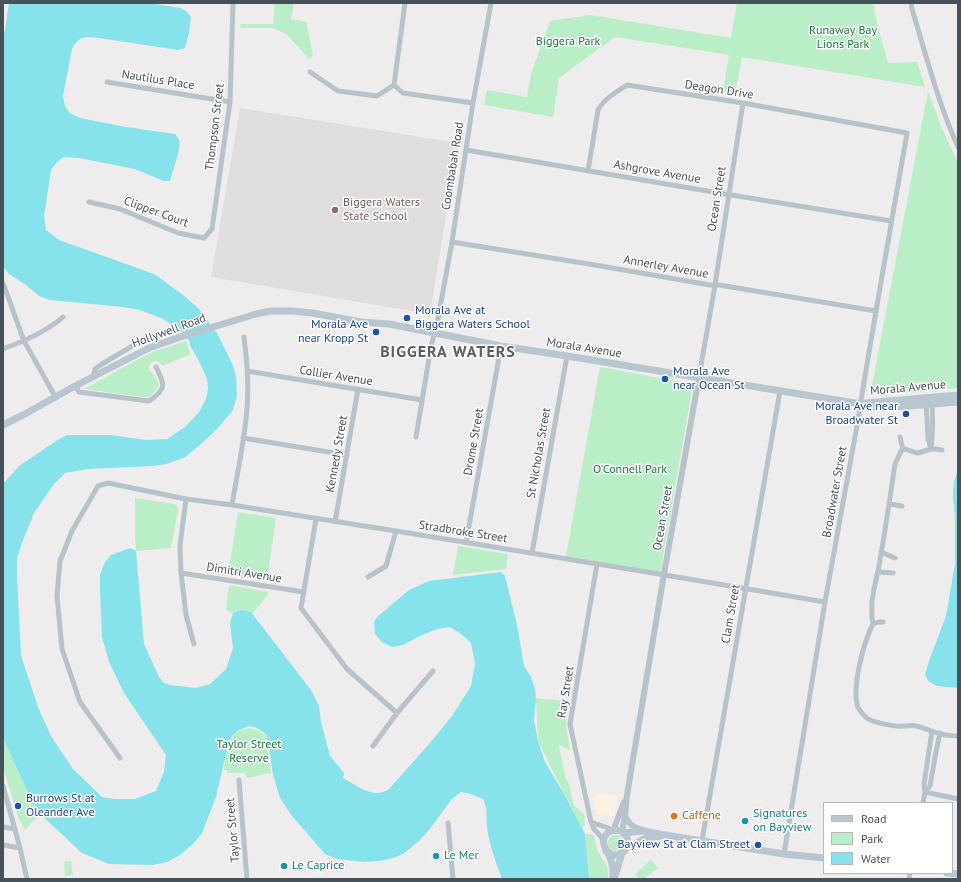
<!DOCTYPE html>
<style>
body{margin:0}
#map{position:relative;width:961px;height:882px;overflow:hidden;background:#efeced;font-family:"PT Sans",sans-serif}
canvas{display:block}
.frame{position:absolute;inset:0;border:4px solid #45525a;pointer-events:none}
.legend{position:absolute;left:823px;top:802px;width:130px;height:72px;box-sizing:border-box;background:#fff;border:1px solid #b5babd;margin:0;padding:5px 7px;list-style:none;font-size:12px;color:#45525a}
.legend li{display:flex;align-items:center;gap:8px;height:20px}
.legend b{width:20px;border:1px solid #b5babd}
</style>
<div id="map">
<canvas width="961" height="882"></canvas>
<div class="frame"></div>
<ul class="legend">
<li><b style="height:5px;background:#b8c6cf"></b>Road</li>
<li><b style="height:11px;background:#b9eec7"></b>Park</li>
<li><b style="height:11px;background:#86e3eb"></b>Water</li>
</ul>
</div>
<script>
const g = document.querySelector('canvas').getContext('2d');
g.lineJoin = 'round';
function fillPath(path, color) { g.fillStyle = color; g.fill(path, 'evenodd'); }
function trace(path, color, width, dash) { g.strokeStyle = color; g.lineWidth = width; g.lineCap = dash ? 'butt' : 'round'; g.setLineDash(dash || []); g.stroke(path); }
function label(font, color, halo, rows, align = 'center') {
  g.font = font + ' "PT Sans",sans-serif'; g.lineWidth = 3; g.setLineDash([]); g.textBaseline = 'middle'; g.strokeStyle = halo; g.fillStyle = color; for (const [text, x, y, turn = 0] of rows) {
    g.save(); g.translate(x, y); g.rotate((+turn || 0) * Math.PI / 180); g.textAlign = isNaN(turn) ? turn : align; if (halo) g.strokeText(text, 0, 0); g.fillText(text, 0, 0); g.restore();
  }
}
fillPath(new Path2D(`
 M605,793L618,796L614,816L596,814L593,796Z`), '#fbf2e4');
fillPath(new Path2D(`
 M240,108L458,143L430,314L211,277Z`), '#e0dddf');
fillPath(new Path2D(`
 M275,3H294L291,19L306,22L313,55L309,59L286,34L273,28H240L241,24H273Z
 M737,3H873L879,31L888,63L917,62L925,87L742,57L735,93L723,91L729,55L615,37L559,78L553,117L484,105L487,90L527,97L531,74L550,21L590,15L731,38Z
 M928,91L941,126L958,163V388L886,395C877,394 876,394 872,385Z
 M186,341L191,354L162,366C159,358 148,361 149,370C154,375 158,379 159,387L149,397H142L84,389L137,360L155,351Z
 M600,367L693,384L660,573L566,556Z
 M135,498L174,504L177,506L178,510L171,548L136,551L135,534Z
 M238,512L276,518L267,581L228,575Z
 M458,546L508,554L506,569L453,575Z
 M229,585L268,592V595L252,614L251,612L241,610L233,613L226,610Z
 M536,698L563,701L568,699L569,703L566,726L570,750L559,745L566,779L569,784L574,806L584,814L585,824L582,829L538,741Z
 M249,728C270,731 268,743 269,760C269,764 270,768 271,773L247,778L245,773H227V770H224C225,759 228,739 237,732C241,729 245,729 249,728Z
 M3,738L30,797L40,814L25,830L18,817L3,766Z
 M585,834L594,835C595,840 596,846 598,851C604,865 609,861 608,879H589Z
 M608 843a8 8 0 1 1 16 0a8 8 0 1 1-16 0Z
 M651,860L658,868L644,879H639L635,874Z
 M64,861H71L73,875L65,876Z`), '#b9eec7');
fillPath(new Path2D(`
 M9,3H148L181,8L187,12L191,17L189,33L185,48L178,50L92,37C81,37 77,39 72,49L63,96L65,106L70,113L80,118L126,127L175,134C176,136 178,138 179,140C182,147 172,173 170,181H164L135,169L79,158L64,157L57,162L51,170L44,217L46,230L59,240L154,274L182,294L199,309L217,333L232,363L236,376L237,396L233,410L219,427L200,445L184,458L166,464L153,466L88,469L65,473L54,484L34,513L22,543L17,558V575L21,656L38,707L51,736L73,769L102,797L115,799H135L156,791L164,772L166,755L124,693L109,662L102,637L100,591V575L105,562L111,555L130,548L136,551L144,644L159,677L164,683L170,685L196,688L210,684L226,669L233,648L230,623L233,613L241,610L251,612L311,690L319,706L321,722L330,756L344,773L343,778C356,785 374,800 389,789L429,744L452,716L471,686L475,664L471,643L461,634L450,627L437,629L418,637L403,645L392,647L382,642L375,634L374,622L377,617L409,590L429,581L501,572L505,576L517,625L524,666L531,677L535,689L536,698L534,720L538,741L545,762L564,794L585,834L589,879H502C496,862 489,845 487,827C486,816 488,809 483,799L471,794L461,792L452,799L429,830L419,841L403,854L393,858L380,861L364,862L337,859L325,854L292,816L280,798L273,775L269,747L267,736L263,732L257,728L249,726L239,730L232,736L228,745L216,797L202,833L194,843L180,855L167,862L153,865L109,864L82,853L40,814L30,797L3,738V484L19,466L56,441L67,435H111L146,440L167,439L185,427L199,412L206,399L208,389L207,379L198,359L190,346V342L180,330L163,319L140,310L123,307L50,300L39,296L26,285L9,274L3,267V34L5,30Z
 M958,470V688L937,686L928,681L925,674L929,661L946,616L955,564V520L953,496L954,481Z`), '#86e3eb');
trace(new Path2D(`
 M911,3L912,9C926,55 938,103 958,147
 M310,72L338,91L377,96L394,85L405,3
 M107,82L230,102
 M394,85L403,93L473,103
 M466,150L725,194L891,221
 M588,171L598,110C604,99 616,92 627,85L743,103L907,133L876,311L862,394L860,409L825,602L784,854
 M89,202L120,209L178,233L204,238L212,229L230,102L233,3
 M452,242L595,265L710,285H719L876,311
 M3,283L24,341L56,398
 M3,349C24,341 46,332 63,317
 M247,371L422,400
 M93,377L95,369L102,364L151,335
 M699,377L715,285L743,103
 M75,386L79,392L149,401C167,389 165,385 156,367
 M926,402L928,438L930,446
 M416,437L431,346L437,324L452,242L473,103L491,3
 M900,437L903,450
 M243,438L347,455
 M931,449C933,433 933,418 932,403
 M186,499L180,545L181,573L186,615L194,644
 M889,504L902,506
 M232,505C237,473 245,440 247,408C249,385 247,360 244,337
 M316,519L301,608L347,669L397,713
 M335,522L358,389
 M466,543L501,346
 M881,552L895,558
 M532,553L567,356
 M597,564L570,724L591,822L594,829L604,840
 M878,572L893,573
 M181,573L304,592
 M368,577L386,566L396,531
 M883,622H879L873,624C864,641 851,689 858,707C860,711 865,717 868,719C876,723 895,727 904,726C908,726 912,725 916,726C921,727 926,729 931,731C939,734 949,736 958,736
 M873,624C869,602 875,587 879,566C885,532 890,498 895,464L901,451L905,449L917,453L921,452L931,449H936L942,450
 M373,746L397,713L433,671
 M120,758L80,702L62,649L57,596L60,561L72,531L98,486L108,483L186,499L232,505L396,531L659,574L825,602
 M239,780L247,879
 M3,786L20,848L27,879
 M925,792L930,786L936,752L940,733
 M925,792L958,799
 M923,803L925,792L924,784L932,731
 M591,822L608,828L611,831
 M448,823L453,879
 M3,827L15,829
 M702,841L780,391
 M3,845L20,848
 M909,879L910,873`), '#b7c3ca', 5);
trace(new Path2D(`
 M625,816C630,825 632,827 643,830
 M613,831L624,802
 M622,832L625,816L627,795L664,574L699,377`), '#b7c3ca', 6);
trace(new Path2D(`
 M865,403L958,395
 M3,425L23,415L75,386L149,348L180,337L256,314L271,311H292L312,313L361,322L389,324L501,346L567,356L861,404L872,407L883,408L958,402
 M623,833L643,831L665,835L784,854L824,858
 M627,848L644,839L661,836
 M606,851C622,865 637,839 621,831C617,830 612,830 609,832C597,840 608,851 611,860C613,866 613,873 613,879
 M947,873L958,874
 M615,876L622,853`), '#b8c6cf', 7);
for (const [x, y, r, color] of [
 [335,210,4,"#8d6e63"],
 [407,318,4,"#1a4fb4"],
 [376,332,4,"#1a4fb4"],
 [665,379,4,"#1a4fb4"],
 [906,414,4,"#1a4fb4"],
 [18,806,4,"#1a4fb4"],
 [674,816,4,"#e8710a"],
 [745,821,4,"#0f9aa8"],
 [758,845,4,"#1a4fb4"],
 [436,856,4,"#0f9aa8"],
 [284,866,4,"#0f9aa8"]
]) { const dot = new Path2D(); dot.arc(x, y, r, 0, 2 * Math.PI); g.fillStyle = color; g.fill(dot); trace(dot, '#fff', 1.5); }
label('12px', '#167a3b', '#fff', [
 ["Runaway Bay",843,31],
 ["Lions Park",843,45],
 ["Biggera Park",568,42],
 ["O'Connell Park",630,470],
 ["Taylor Street",249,745],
 ["Reserve",249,759]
]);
label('12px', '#45525a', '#fff', [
 ["Nautilus Place",158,80,9],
 ["Deagon Drive",719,90,9],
 ["Thompson Street",215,127,-83],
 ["Coombabah Road",453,166,-81],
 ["Ashgrove Avenue",657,172,10],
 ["Ocean Street",717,199,-81],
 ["Clipper Court",156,212,20],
 ["Annerley Avenue",666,267,10],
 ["Hollywell Road",169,331,-20],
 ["Morala Avenue",584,348,9],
 ["Collier Avenue",336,376,9],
 ["Morala Avenue",908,388,-5],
 ["Drome Street",474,442,-80],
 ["St Nicholas Street",539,453,-80],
 ["Kennedy Street",337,454,-80],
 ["Broadwater Street",835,492,-80],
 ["Ocean Street",663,518,-80],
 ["Stradbroke Street",463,532,9],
 ["Dimitri Avenue",244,573,9],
 ["Clam Street",731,614,-80],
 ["Ray Street",566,692,-81],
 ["Taylor Street",233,830,-95]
]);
label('12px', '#785e54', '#fff', [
 ["Biggera Waters",343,203],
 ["State School",343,217]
], 'left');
label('12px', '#164399', '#fff', [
 ["Morala Ave at",415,311],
 ["Biggera Waters School",415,325],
 ["Morala Ave",368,325,"right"],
 ["near Kropp St",368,339,"right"],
 ["Morala Ave",673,372],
 ["near Ocean St",673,386],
 ["Morala Ave near",898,407,"right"],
 ["Broadwater St",898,421,"right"],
 ["Burrows St at",26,799],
 ["Oleander Ave",26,813],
 ["Bayview St at Clam Street",750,845,"right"]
], 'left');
label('12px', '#0d838f', '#fff', [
 ["Signatures",753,814],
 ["on Bayview",753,828],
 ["Le Mer",444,856],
 ["Le Caprice",292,866]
], 'left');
label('12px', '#c56008', '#fff', [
 ["Caffene",682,816]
], 'left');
g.letterSpacing = '1px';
label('bold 16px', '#595e61', '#fff', [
 ["BIGGERA WATERS",448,352]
]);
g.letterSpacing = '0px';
</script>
